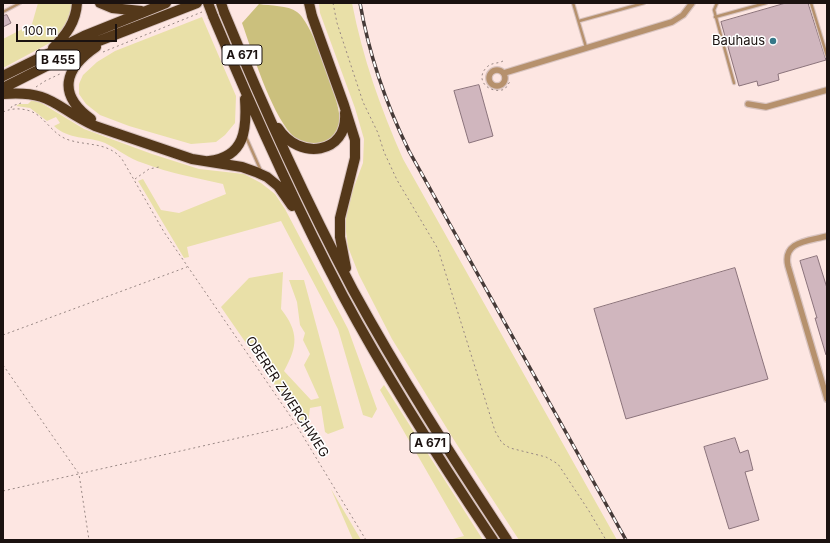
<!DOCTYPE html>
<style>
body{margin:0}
#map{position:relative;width:830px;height:543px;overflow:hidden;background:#fde6e2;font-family:Inter,sans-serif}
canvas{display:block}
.frame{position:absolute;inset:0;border:4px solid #1b1210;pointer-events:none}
.scale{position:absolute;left:16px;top:24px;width:101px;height:18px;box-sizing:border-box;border:2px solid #1b1210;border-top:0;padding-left:5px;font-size:12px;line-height:14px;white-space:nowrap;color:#1b1210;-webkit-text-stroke:3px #fff;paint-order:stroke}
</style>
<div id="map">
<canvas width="830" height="543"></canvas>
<div class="frame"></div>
<div class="scale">100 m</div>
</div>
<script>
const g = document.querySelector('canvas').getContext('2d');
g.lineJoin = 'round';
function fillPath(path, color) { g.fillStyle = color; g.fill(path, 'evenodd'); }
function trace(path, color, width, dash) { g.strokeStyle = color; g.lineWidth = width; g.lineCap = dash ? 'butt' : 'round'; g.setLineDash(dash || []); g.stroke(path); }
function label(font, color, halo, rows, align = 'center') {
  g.font = font + ' Inter,sans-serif'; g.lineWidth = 3; g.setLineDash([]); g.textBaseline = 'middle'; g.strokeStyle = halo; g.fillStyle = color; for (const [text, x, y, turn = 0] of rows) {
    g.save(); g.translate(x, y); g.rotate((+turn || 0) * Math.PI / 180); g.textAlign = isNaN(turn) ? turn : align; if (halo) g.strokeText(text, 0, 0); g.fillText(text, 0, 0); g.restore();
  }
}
fillPath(new Path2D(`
 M38,3H75L74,14L59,38L3,68V39L32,24Z
 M319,3H352C363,59 380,107 403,159L617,540H519L454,440L392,339L359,275L348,247L345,224L349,200L363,163L364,139L355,108L320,13Z
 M202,17L236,96L235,123L225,135L216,142L191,144L129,126L100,115L86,104L79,94V84L83,75L97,62L115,51Z
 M32,100L38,101L84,129L152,154L199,169L244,174L261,183L275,194L285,209L348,329L377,409L372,418L363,415L338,329L281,221L187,247L189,257L184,258L138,181L143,179L161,210L179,213L226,194L223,184C196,178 169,173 143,163C129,159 118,149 105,143C87,136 69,140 54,126L60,123L56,117L47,121L30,108L16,106L19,104H28Z
 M283,272L281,309C299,332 298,346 284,371L311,400L319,398L304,365L310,354L303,340L305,333L300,325L297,302L289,280H304L344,428L328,434L325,432L321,406L310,408L307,431L221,307L249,278Z
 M384,385L483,540H449L464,536L380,390Z
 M331,489L361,540H353Z`), '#e9e0a8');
fillPath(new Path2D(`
 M259,4C270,6 288,5 297,12C313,23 342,105 340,124C339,134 333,137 325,142C314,150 299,144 291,134C270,110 253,54 242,23Z`), '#cbc07d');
const building = new Path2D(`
 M786,3H808L826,60L778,74L779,80L758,86L757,81L739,86L721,22Z
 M7,15L11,23L3,27V16Z
 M479,85L493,136L469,143L454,91Z
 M817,256L827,288V354L826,355L815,318H817L800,261Z
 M735,268L768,379L626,419L594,309Z
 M735,438L740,453L748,450L753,470L745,472L759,520L729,529L704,447Z`);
fillPath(building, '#d0b6be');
trace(building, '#8b737b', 1);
const lane = new Path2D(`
 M573,3L586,47
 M717,3L714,10L734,83
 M811,3L827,56
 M3,12L20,3
 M715,17L766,3
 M579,21L644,3
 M246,137L261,171`);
const street = new Path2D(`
 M489 78a8 8 0 1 1 16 0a8 8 0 1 1-16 0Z
 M504,73L672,22L683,15L692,3
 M748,104L766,107L827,90
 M827,236C809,241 782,241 788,266L827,399`);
const highway = new Path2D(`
 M100,3L112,8L141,11
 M309,3L312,16L344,105L355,140V158L340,218V237L346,268
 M224,12C263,107 305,199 353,290C400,376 453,458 507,540
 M213,16C253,111 295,205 343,296C388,380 440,461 493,540
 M53,48C66,35 76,22 77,3
 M3,76L84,36L166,3
 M3,88L86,46L197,3
 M3,94C53,90 55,108 95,126L192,159L242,167L256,172L267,177L278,186L292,206
 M91,119C57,94 64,69 96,47
 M278,128C299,161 348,154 345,113
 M209,161C245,157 247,129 245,99`);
trace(lane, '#d9c4c0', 4.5);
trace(street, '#d9c4c0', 8);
trace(highway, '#d9c4c0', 12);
trace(new Path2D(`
 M333,3L337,23L363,102L378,133L384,152L397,180L438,249L495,431L502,443L510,448L546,457L558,464L589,511L606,540
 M103,52L202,12
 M503,61C498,64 491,62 486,68C474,81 491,95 505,89L511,80
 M36,87L45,81L62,73
 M11,108L12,106L21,103
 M3,112C12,108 21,108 30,111C45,116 52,135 69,140C88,146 108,142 122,159L164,232L295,423L366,540
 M135,179L149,169L159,167
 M3,335L187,267
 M3,365L79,474L89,540
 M3,491L287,427L295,423`), '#988784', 1, [2, 3]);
trace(lane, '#b6916d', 2.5);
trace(street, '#b6916d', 5.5);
trace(highway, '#54381a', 10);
const rail = new Path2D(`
 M360,3C369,55 386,104 409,151L626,540`);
trace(rail, '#463a38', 3.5);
trace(rail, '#fff', 2, [6]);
const highwayBridge = new Path2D(`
 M208,3L213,16
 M221,3L224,12`);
trace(highwayBridge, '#d9c4c0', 12, []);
trace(highwayBridge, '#54381a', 10);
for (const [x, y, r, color] of [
 [773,41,4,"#357889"]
]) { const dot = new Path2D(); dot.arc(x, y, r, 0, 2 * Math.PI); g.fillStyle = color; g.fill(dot); trace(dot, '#fff', 1.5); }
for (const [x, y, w] of [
 [242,55,40],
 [58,60,44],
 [430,443,40]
]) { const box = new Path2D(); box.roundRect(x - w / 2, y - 10, w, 20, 3); g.fillStyle = '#fff'; g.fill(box); trace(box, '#1b1210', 1); }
label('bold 12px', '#1b1210', null, [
 ["A 671",242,55],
 ["B 455",58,60],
 ["A 671",430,443]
]);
label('13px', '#1b1210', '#fff', [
 ["Bauhaus",765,41]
], 'right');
label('13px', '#1b1210', '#fff', [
 ["OBERER ZWERCHWEG",287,397,57]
]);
</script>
